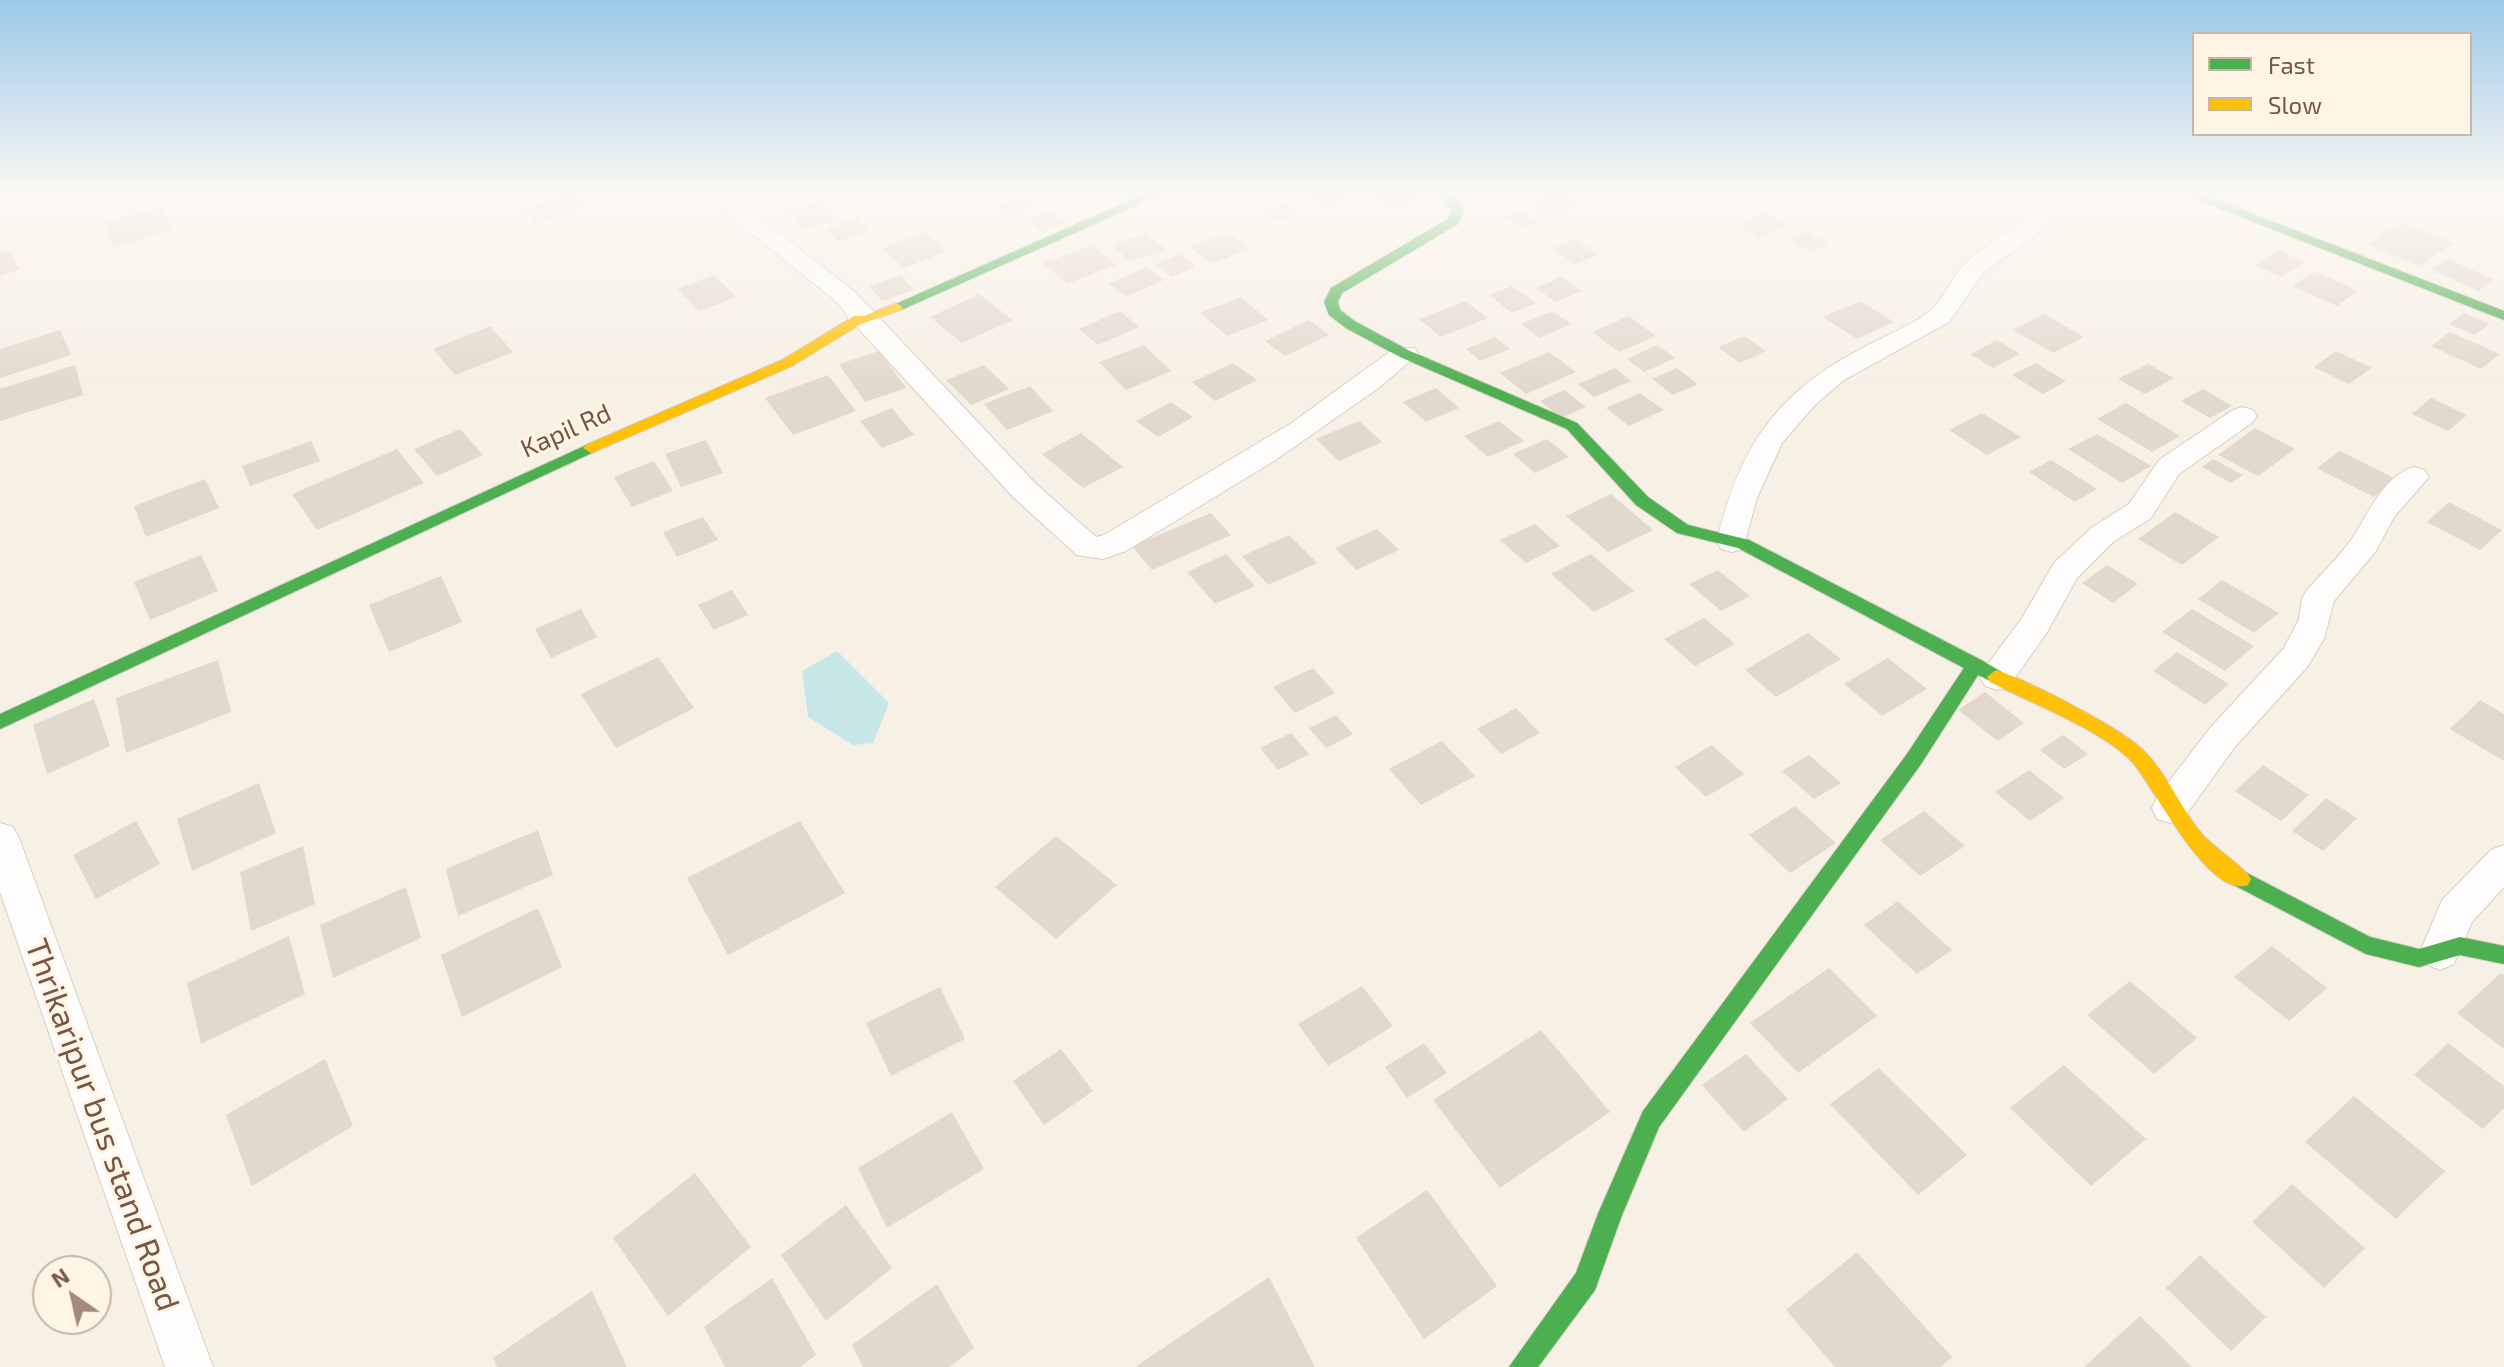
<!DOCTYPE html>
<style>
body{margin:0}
#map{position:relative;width:2504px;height:1367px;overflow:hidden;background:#f7f0e5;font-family:"Exo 2",sans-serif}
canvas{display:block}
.legend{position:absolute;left:2192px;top:32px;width:280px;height:104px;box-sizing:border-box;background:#fff5e6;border:2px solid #c8b5a6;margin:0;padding:10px 14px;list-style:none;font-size:24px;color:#755545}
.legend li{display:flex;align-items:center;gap:16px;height:40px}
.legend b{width:40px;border:2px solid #c8b5a6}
.north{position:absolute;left:32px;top:1255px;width:80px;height:80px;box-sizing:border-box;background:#fff5e6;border:2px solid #c8b5a6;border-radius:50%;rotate:326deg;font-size:22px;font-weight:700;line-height:32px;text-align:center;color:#755545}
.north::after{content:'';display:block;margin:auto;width:28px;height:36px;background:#a28b7d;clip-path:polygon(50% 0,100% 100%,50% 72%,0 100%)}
</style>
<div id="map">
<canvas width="2504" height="1367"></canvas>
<ul class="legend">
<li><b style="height:10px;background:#4caf50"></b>Fast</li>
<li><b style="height:10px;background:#ffc107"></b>Slow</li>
</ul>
<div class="north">N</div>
</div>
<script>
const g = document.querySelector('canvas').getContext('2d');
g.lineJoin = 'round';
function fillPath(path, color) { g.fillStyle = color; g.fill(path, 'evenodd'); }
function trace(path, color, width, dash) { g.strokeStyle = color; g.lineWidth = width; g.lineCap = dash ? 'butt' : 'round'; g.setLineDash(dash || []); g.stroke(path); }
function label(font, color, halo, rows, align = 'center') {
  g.font = font + ' "Exo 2",sans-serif'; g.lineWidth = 6; g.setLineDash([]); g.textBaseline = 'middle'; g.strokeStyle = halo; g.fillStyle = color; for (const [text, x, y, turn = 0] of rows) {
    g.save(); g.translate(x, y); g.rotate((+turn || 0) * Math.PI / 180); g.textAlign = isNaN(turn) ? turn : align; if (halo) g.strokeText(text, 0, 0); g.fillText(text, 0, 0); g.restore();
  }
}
fillPath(new Path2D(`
 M837,651L889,703L873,743L853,745L808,717L802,671Z`), '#c7e6e7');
fillPath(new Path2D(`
 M563,195H578L588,206L535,224L523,209Z
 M1307,195H1353L1326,207Z
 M1370,195H1411L1418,199L1401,210Z
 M1551,195H1562L1578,206L1550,217L1530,203Z
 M1021,197L1034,207L1008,217L995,207Z
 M820,201L836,220L803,231L787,211Z
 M1286,203L1300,214L1277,222L1263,212Z
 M160,206L172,230L114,247L103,223Z
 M1521,210L1539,222L1522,229L1504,216Z
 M1052,211L1066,223L1042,232L1028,220Z
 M1768,212L1790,225L1760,238L1738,224Z
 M857,218L868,231L837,241L826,228Z
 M2402,222L2453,243L2419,266L2368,244Z
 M924,232L947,251L904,268L882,249Z
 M1807,232L1829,245L1811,252L1790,239Z
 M1147,233L1166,249L1130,262L1112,245Z
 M1228,233L1250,249L1211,264L1190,247Z
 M1575,239L1598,255L1575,264L1552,248Z
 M1092,245L1116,265L1067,284L1043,263Z
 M8,250L20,269L0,276V253Z
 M2279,250L2305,262L2281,277L2255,265Z
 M1180,254L1196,267L1172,277L1156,264Z
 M2447,259L2493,279L2478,291L2431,270Z
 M1146,267L1164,280L1126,297L1109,284Z
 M2314,271L2358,291L2337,306L2292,286Z
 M714,275L736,297L699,311L677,289Z
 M901,275L914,290L882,301L869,286Z
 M1562,277L1582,291L1556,302L1536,288Z
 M1512,286L1536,303L1512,313L1489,295Z
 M979,294L1013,320L962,343L930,317Z
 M1241,297L1268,320L1227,336L1200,313Z
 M1465,301L1488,318L1441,337L1419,319Z
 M1860,301L1894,322L1857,339L1823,317Z
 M1120,311L1139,327L1098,345L1079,329Z
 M1553,311L1571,324L1539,338L1521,324Z
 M2464,313L2490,324L2475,335L2449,324Z
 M2044,314L2084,337L2053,353L2013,330Z
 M1629,316L1656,336L1619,352L1592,332Z
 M1309,320L1329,335L1285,356L1265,341Z
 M490,326L513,352L455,375L433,349Z
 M60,330L71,355L0,378V349Z
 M2450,332L2500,354L2481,369L2431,346Z
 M1744,336L1766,351L1740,363L1718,347Z
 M1495,337L1510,349L1480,361L1466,349Z
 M1997,340L2020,354L1993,368L1970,354Z
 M1144,345L1171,371L1126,390L1099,362Z
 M1657,345L1675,358L1644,372L1627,359Z
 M879,351L906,388L865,402L839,364Z
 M2336,351L2372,368L2349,384L2314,367Z
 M1549,352L1576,372L1526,394L1500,373Z
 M1233,363L1257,380L1215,401L1192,382Z
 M2036,363L2066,381L2043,394L2012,375Z
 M2148,364L2174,378L2145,394L2118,379Z
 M75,365L83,395L0,421V389Z
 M984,365L1009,389L971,405L946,380Z
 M1615,368L1631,381L1594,397L1578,384Z
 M1677,368L1698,384L1673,395L1652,379Z
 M828,375L856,411L793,435L765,398Z
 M1030,386L1053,411L1007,430L984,404Z
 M1436,388L1459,408L1426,422L1403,402Z
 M2203,389L2232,406L2210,418L2181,401Z
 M1564,390L1586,407L1561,418L1540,401Z
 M1640,393L1664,410L1629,426L1606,408Z
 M2431,398L2467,415L2448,431L2412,414Z
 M1171,402L1193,417L1158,437L1136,421Z
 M2126,403L2180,436L2152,452L2097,419Z
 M892,408L914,435L882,448L860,421Z
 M1982,413L2021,437L1987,455L1949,430Z
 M1359,421L1382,442L1339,461L1316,439Z
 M1499,421L1524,441L1488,457L1464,436Z
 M2255,428L2295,449L2258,476L2218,455Z
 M460,429L483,455L437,476L414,449Z
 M1081,433L1123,467L1083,488L1042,454Z
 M2097,434L2151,466L2122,483L2068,449Z
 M1547,439L1569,457L1535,473L1513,454Z
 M706,440L723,473L681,487L665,454Z
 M311,441L320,461L250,486L242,466Z
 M397,449L424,483L317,530L292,494Z
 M2340,451L2396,479L2374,497L2317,468Z
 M2213,459L2243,475L2231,483L2202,467Z
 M2051,460L2097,489L2075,502L2029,472Z
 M654,461L673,491L632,507L614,477Z
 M205,479L219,508L146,537L134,506Z
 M1611,494L1653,530L1608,552L1566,516Z
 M2449,502L2502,530L2480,550L2427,522Z
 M2175,512L2219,537L2182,565L2138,539Z
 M1211,513L1231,535L1152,570L1132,546Z
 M703,517L718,540L677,557L663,532Z
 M1535,524L1560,546L1526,563L1500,540Z
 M1377,529L1399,550L1356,570L1335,548Z
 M1289,535L1317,563L1268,585L1242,556Z
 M1226,554L1255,586L1215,604L1187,572Z
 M1591,554L1634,591L1594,612L1551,574Z
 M201,555L218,591L150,620L134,582Z
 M2107,565L2138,584L2113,603L2082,583Z
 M1718,570L1750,596L1721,611L1689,584Z
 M441,576L462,622L389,652L369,605Z
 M2222,580L2279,613L2254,633L2198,599Z
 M732,590L748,615L714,630L698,605Z
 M581,609L597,637L551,658L535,629Z
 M2192,609L2254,646L2225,671L2162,632Z
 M1704,618L1735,644L1695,666L1664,639Z
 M1808,633L1841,659L1776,697L1745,670Z
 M2177,652L2229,684L2205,705L2153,671Z
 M658,657L694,708L616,748L581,694Z
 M1888,658L1927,689L1882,716L1844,684Z
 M218,660L231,712L126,753L116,698Z
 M1313,668L1335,693L1295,713L1273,687Z
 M1985,692L2024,723L1998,741L1958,710Z
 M94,699L110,746L47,774L33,725Z
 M2480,700L2504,714V761L2450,729Z
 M1516,708L1540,733L1501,754L1477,729Z
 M1336,715L1353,734L1326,748L1309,728Z
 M1291,733L1309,754L1278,770L1260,748Z
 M2063,735L2088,754L2064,769L2040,750Z
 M1442,741L1475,776L1421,805L1389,769Z
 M1712,745L1744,774L1706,797L1675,767Z
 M1809,755L1841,783L1814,799L1782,771Z
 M2263,765L2309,795L2281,821L2235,791Z
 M2029,770L2064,798L2030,821L1995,792Z
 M259,783L276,833L192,871L177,819Z
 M2326,798L2357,818L2323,851L2292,831Z
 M1795,806L1836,843L1790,873L1749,835Z
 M1924,811L1965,846L1920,876L1880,840Z
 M136,821L160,864L96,899L73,855Z
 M800,821L845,893L728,955L687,878Z
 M538,830L553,875L458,916L446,869Z
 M1056,836L1117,885L1056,939L995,887Z
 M303,846L315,904L251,931L240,872Z
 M406,887L421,938L333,978L320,925Z
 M1898,901L1952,950L1917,974L1864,925Z
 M538,908L562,967L462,1017L441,955Z
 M289,936L305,994L201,1044L187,983Z
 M2272,946L2327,988L2289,1021L2234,977Z
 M1829,968L1877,1016L1798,1073L1750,1023Z
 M2501,973L2504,975V1049L2457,1013Z
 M2130,981L2197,1038L2154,1074L2087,1015Z
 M1362,986L1393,1026L1328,1066L1298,1024Z
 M940,987L965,1039L891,1076L866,1023Z
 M1541,1030L1610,1112L1500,1188L1433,1100Z
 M1424,1043L1447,1073L1407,1098L1385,1067Z
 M2448,1043L2504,1086V1108L2483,1129L2414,1075Z
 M1061,1049L1093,1091L1044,1125L1013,1081Z
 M1746,1054L1788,1099L1744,1132L1702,1085Z
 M325,1059L353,1126L252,1186L226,1115Z
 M2064,1065L2146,1139L2091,1186L2010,1108Z
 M1879,1068L1967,1155L1918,1195L1830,1104Z
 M2354,1096L2445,1171L2396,1219L2305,1142Z
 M952,1112L984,1169L887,1228L858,1168Z
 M695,1173L751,1247L668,1316L613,1238Z
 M2292,1184L2365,1248L2324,1288L2252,1222Z
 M1427,1190L1497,1286L1424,1339L1356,1238Z
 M846,1205L892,1268L826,1321L781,1255Z
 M1857,1252L1952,1357L1940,1367H1835L1786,1310Z
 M2200,1255L2266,1317L2231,1351L2166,1288Z
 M1269,1277L1315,1367H1135Z
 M772,1278L816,1355L800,1367H725L704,1327Z
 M937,1284L974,1348L949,1367H863L852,1345Z
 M592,1291L627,1367H497L493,1358Z
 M2140,1316L2192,1367H2084Z`), '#e3d8cd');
const street = new Path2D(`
 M703,195H730L855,292L1035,483L1096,537L1104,535L1290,424L1395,348H1415L1418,354L1380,387L1274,461L1126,551L1103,559L1077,555L1013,497L856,326L850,325L847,315L837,302Z
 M2048,195H2072L2066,208L2039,233L1984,272L1949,322L1844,380L1815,405L1782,443L1757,498L1743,549L1732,552L1721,549L1717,541C1738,451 1774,395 1857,351C1876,340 1918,323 1932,309C1946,295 1953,273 1969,260C1994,239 2022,222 2047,200Z
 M2243,407L2253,410L2257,416L2253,422L2179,474L2151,518L2113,542L2077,578L2046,634L2009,686L1997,690L1985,686L1980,677L1985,668L2022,618L2054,563L2091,528L2129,504L2159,460L2233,410Z
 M2414,467L2424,470L2429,477L2394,517L2376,551L2334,601L2324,639L2308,666L2234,748L2183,819L2170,823L2157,819L2152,808L2157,797L2210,728L2284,648L2299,619L2302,598L2307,590C2322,573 2340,556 2353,537C2369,513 2383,476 2414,467Z
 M0,823L13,827L19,838L213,1367H165L0,892Z
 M2504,845V887L2472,922L2454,964L2440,970L2426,964L2420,952L2442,900L2491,850Z`);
const fast = new Path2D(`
 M1142,195H1160L901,310L896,311L889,307Z
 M1441,195H1454L1464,211L1458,224L1342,293L1338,302L1340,310L1356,322L1410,351L1577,423L1648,497L1688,525L1749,540L1981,660L2002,672L2005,677L1996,684L1978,675L1921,764L1659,1127L1622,1215L1595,1290L1538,1367H1509L1576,1273L1598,1214L1643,1111L1907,754L1964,668L1738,548L1677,533L1636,505L1567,429L1400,357L1346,328L1329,315L1324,302L1331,288L1448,219L1452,211Z
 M2185,195H2204L2504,311V320Z
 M591,443L599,448L596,451L0,729V714Z
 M2241,870L2370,937L2419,949L2460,937L2504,946V964L2460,955L2419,967L2366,954L2234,885L2231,879L2234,873Z`);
const slow = new Path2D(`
 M896,303L903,307L901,310L861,324L792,366L596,451L591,453L583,448L586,445L782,360L854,316H864Z
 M1996,670C2027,680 2126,730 2146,753C2169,777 2181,809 2202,834C2214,848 2245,867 2251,879L2248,885C2209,899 2155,789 2134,764C2107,732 2029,702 1990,682L1987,677Z`);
trace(street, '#d8cdc4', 2);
trace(fast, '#d7ccc2', 2);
trace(slow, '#d7ccc2', 2);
fillPath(street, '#fefdfb');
fillPath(fast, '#4caf50');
fillPath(slow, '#ffc107');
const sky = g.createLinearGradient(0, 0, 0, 387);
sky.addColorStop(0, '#9bc8e8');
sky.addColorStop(0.5, '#fbf8f3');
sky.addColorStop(1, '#fbf8f300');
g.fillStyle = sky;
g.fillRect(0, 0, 2504, 387);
label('26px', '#755545', '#fff5e6', [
 ["Kapil Rd",566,431,-24]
]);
label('32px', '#755545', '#fff5e6', [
 ["Thrikaripur bus stand Road",102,1125,70]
]);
</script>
